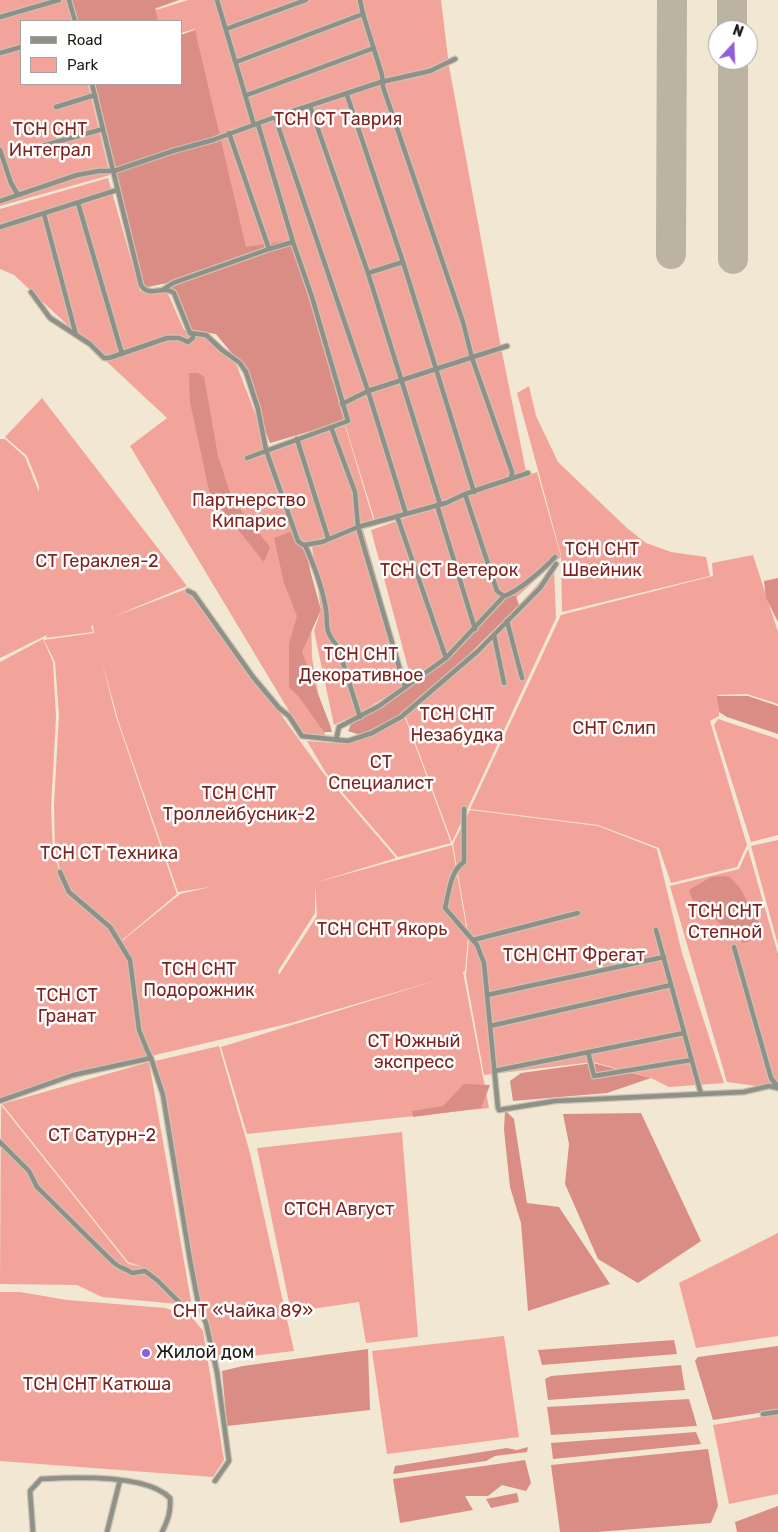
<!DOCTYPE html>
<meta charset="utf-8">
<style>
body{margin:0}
#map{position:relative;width:778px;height:1532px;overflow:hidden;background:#f1e7d3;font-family:Rubik,sans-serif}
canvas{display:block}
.legend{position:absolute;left:20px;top:20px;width:162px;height:65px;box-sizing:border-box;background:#fff;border:1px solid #a5a4a1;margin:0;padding:6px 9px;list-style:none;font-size:15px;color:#1f1b14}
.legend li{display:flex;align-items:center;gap:10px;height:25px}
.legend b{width:25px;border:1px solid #a5a4a1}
.north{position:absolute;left:708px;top:20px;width:50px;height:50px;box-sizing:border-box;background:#fff;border:1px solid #a5a4a1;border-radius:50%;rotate:20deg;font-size:14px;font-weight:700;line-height:20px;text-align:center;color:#1f1b14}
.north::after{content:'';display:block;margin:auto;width:18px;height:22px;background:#8f5fd8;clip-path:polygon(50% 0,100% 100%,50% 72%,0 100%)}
</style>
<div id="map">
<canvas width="778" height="1532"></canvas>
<ul class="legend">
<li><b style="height:6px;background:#8f9087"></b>Road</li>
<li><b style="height:14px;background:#f3a49a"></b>Park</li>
</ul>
<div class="north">N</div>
</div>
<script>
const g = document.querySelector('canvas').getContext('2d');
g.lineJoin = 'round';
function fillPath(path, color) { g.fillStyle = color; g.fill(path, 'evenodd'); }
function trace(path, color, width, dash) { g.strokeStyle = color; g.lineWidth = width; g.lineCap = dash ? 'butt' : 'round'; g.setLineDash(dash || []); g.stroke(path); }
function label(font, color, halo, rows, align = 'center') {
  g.font = font + ' Rubik,sans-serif'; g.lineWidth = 5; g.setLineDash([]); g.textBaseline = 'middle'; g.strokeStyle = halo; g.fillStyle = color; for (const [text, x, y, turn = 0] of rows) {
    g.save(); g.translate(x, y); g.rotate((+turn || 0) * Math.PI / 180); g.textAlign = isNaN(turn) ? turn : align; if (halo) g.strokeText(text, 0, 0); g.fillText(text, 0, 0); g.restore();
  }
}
fillPath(new Path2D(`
 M0,0H67L72,21H21V84H88L110,175L0,206Z
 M179,0L155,9L156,10L188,0H441L449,66L500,342L526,471L438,502L375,521L344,421L270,443L240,363L216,334L189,329L167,283L142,288L89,84H181V35L195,30V29L181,33V21H73Z
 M108,178L140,291L165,287L184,330L213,337L237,366L268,447L345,426L374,522L309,542L312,657L325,735L304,736L130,446L167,418L14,275L0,269V209Z
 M529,386L536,416L558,462L627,528L646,543L671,552L706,557L710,576L562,612L561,555L517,393Z
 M42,398L187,586L110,618L189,588L324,774L396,858L314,883L452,845L468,937L465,971L463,972L489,1108L247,1134L221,1047L441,979L291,1023L279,975L317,916L315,886V913L278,971L291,1023L151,1056L140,1030L132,958L122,941L180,894L210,887L178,892L119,723L102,662L116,717L177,894L121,941L112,927L71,891L61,873L55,851L54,805L59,715L55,662L44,640L94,633L93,625L91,626L93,632L46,638L47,635L0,658V439H5L25,457L39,492V486L27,456L5,437Z
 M537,472L561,557L414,690L371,530Z
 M363,529L406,685L361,712L334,725L314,631L321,610L312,546Z
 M753,555L778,632V704L747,694L718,695L719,716L710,721L747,845L737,867L671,883L659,848L598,825L470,809L561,615L713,576L712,563Z
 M554,566L556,618L452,842L404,712L466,659L521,603Z
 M43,639L53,662L56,717L51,808L53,852L67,892L109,928L129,960L138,1030L149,1057L0,1100V662Z
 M403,712L451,843L398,857L326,773L307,741L349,744L396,719Z
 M718,719L778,739V835L751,842L714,725Z
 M470,810L598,826L657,849L682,953L724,1083L669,1087L651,1078L593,1062L484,1075L466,976L469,938L453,844Z
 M778,840V945L751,846Z
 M748,849L778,954V1089L727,1082L670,886L739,869Z
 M219,1046L250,1153L294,1351L210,1361L155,1061Z
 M149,1062L191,1301L186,1306L159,1278L145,1267L178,1304L102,1297L77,1285L0,1284L1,1105L128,1264L143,1267L128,1262L2,1104Z
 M402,1132L418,1337L366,1343L359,1302L291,1312L257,1148Z
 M778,1233V1336L696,1348L679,1283Z
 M0,1292H20L67,1300L165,1308L191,1316L203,1331L224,1460L213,1477L0,1461Z
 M504,1336L519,1437L387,1454L372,1351Z
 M778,1414V1494L729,1504L713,1425Z`), '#f3a49a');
fillPath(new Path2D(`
 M67,0H179L155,8L158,21H73Z
 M195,30L246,247L292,240L344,421L270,443L240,363L216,334L189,329L167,283L142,288L89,84H181V35Z
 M189,373H198L204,377L218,456L232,499L270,547L264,562L210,495L190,402Z
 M290,532L304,548L321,610L302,652L330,725L332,732H324L299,697L289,687V644L297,616L284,583L274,538Z
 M778,578V622L766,598L764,581Z
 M504,596H516L519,605L442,681L395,718L360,735L348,731L351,724L446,658Z
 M717,696H748L778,706V734L727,717L719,712Z
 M725,876L730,877L740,888L764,933L761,938L742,943V932L738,929H725L711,914L716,907L715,902L708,903L705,912L702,914L692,899L689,890L711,877Z
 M593,1063L651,1078L607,1093L513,1101L510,1081L521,1073Z
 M464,1084L490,1085L481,1108L413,1117L412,1111L443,1106Z
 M505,1110L514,1119L527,1203L559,1207L610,1284L528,1311L521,1223L510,1187L504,1130Z
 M641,1113L701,1241L638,1283L598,1259L565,1184L569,1144L563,1114Z
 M674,1340L677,1354L542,1365L538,1350Z
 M778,1346V1410L713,1420L695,1361L698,1357Z
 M368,1349L370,1410L227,1426L222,1371L243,1366Z
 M681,1365L685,1390L548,1400L545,1379L551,1376Z
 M689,1399L697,1426L551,1435L547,1407Z
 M696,1432L701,1444L553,1459L551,1443Z
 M528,1447L527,1452L495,1456L486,1461L393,1474L395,1466L507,1448L517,1450Z
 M708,1449L718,1506L711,1523L597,1532H560L551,1465Z
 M525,1460L531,1483L526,1491L502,1485L488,1496H465L473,1510L400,1523L393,1479Z
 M517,1493L519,1502L491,1508L486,1499Z
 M778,1506V1532H737L735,1522Z`), '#da8d84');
trace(new Path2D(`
 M732,0V30
 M733,60V259
 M671,254L672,0`), '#bcb3a2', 30);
const minor = new Path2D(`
 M69,0L75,21
 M217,0L254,125
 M360,0L363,14L382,75L383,87L463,322L472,358L512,472L511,479
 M0,17L59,0
 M226,29L306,0
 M0,53L21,47
 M236,62L363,14
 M247,95L374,48
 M347,95L403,262L474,492
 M310,106L368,273L440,504
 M56,107L95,95
 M275,117L368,391L406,514
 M229,133L269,249
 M0,150L11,183L18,195
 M24,151L103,129
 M0,201L77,175L99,171H114L173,151L213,140L275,117L381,82L430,71L455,59
 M78,203L122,354
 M44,214L76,335
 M0,227L117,190
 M368,273L403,262
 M164,289L173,283L269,249L293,242
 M31,292L50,318L90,344L104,358H109L167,338H179L188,342L193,338V335L190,333L174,293C163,284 149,299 141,285L92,84
 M190,333L206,335L222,350L240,363L246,372L258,409L266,450L298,541L303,545L322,542L358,527L446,503L465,494L528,473
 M342,404L368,391L507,346
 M331,427L355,492L358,527L405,687
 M297,439L328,538
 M247,458L348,421L312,297L293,242L258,124
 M465,494L497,591L504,596
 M437,505L475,629
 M397,516L446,658
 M305,545C314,565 321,583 325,604C330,625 321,627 338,647L360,717
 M188,591L194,594L253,677L279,708L289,716L302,736L348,741L372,733L401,717L478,651L540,588L556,564
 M507,621L522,678
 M494,635L504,683
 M336,740L339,727L379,706L446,658L504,596C518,592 545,568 555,557
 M464,809V862C450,871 449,893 445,908L477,945L484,963L498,1108
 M60,872L69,892L110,927L130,960L139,1030L147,1050L151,1058L163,1095L190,1260L199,1307L206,1323L217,1372L229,1461L215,1481
 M656,930L701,1094
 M473,940L578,913
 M734,947L771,1078L778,1087
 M487,995L664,957
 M490,1026L671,985
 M588,1052L594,1076L691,1060
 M494,1071L684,1033
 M0,1101L73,1075L151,1058
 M499,1110L555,1101L744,1092L769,1086L778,1088
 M0,1142L29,1171L37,1187L113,1262C119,1268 125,1268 132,1273L145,1271L157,1280L185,1308
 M763,1414L778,1412
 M33,1532L30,1491L41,1479C73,1477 147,1474 170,1498C171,1512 168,1520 162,1532
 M107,1532L120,1480`);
trace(minor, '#cbc2b1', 7);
trace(minor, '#8f9087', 4.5);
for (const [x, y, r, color] of [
 [146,1353,5,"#8f5fd8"]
]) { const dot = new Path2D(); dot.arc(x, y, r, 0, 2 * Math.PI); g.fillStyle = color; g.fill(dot); trace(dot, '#fff', 2); }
label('18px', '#7e231f', '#fff', [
 ["ТСН СТ Таврия",338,120],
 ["ТСН СНТ",50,130],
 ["Интеграл",50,151],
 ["Партнерство",249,501],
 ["Кипарис",249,522],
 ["ТСН СНТ",602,550],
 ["Швейник",602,571],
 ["СТ Гераклея-2",97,562],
 ["ТСН СТ Ветерок",449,571],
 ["ТСН СНТ",361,655],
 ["Декоративное",361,676],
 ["ТСН СНТ",457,715],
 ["Незабудка",457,736],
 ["СНТ Слип",614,729],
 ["СТ",381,763],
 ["Специалист",381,784],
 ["ТСН СНТ",239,794],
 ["Троллейбусник-2",239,815],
 ["ТСН СТ Техника",109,854],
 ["ТСН СНТ",725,912],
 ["Степной",725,933],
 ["ТСН СНТ Якорь",382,930],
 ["ТСН СНТ Фрегат",574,956],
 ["ТСН СНТ",199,970],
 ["Подорожник",199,991],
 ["ТСН СТ",67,996],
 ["Гранат",67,1017],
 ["СТ Южный",414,1042],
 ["экспресс",414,1063],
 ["СТ Сатурн-2",102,1136],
 ["СТСН Август",339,1210],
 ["СНТ «Чайка 89»",243,1312],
 ["ТСН СНТ Катюша",97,1385]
]);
label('18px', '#1f1b14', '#fff', [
 ["Жилой дом",156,1353]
], 'left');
</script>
